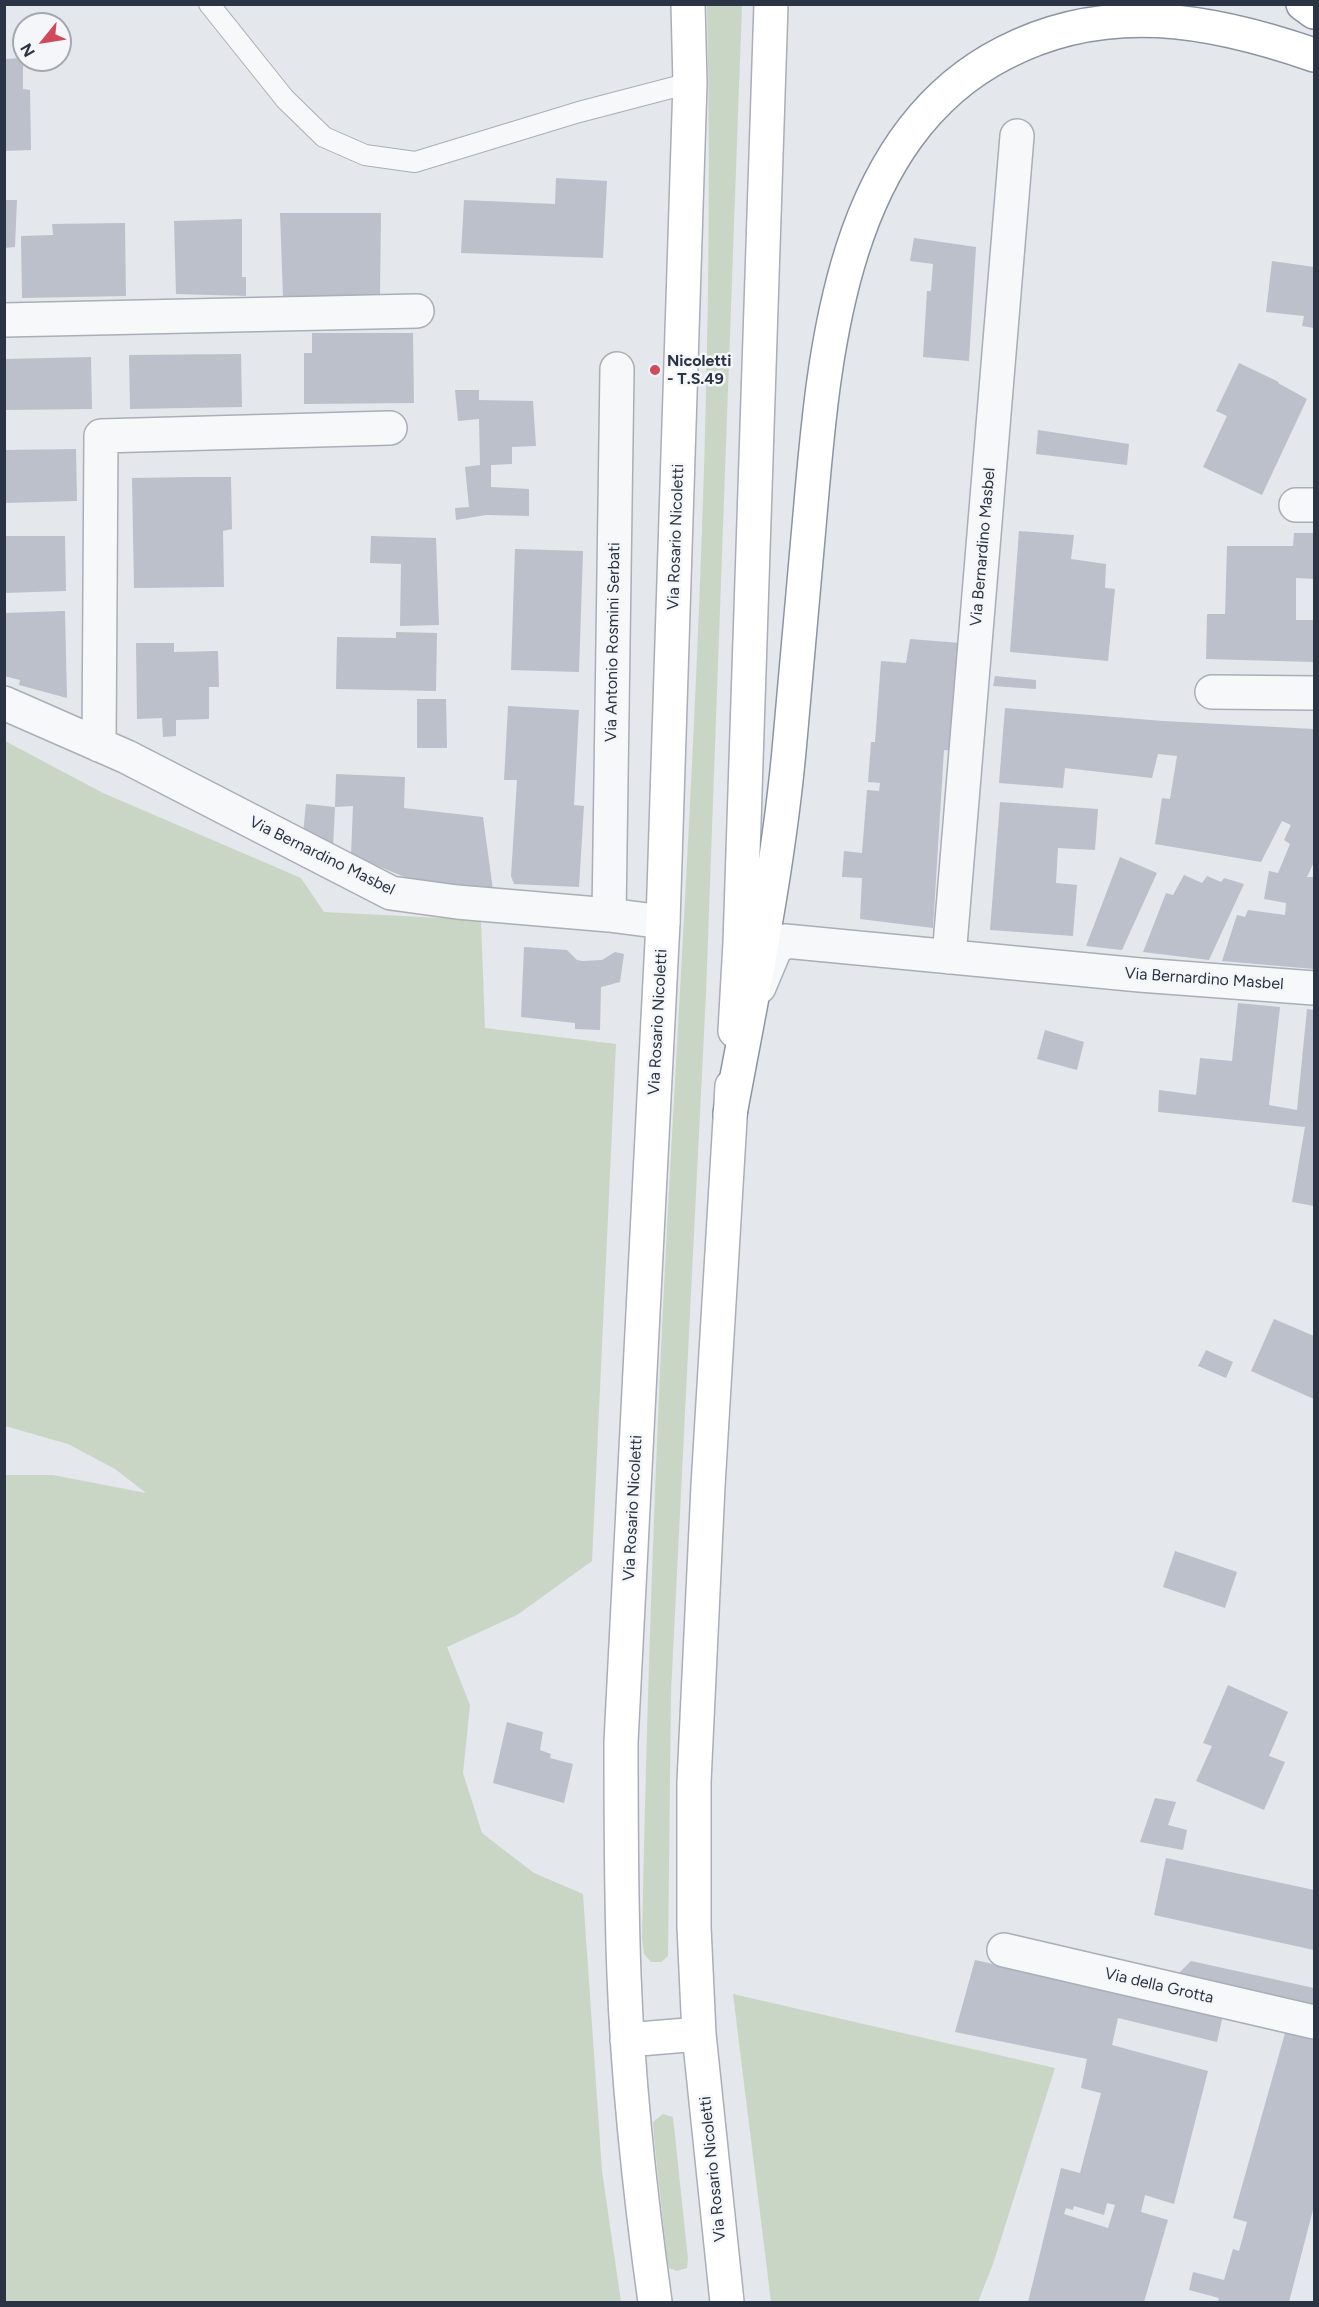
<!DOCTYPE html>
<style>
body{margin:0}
#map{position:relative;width:1319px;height:2307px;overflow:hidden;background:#e4e7ec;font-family:Figtree,sans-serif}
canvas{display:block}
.frame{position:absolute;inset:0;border:6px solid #2b3445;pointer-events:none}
.north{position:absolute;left:12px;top:12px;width:60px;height:60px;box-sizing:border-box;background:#f4f6f9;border:2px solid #a4a8b1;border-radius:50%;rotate:240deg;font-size:16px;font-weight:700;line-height:24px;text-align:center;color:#2b3445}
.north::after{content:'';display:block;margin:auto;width:21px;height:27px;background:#d1495b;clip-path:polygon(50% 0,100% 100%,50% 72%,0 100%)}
</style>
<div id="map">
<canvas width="1319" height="2307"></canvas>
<div class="frame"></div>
<div class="north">N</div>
</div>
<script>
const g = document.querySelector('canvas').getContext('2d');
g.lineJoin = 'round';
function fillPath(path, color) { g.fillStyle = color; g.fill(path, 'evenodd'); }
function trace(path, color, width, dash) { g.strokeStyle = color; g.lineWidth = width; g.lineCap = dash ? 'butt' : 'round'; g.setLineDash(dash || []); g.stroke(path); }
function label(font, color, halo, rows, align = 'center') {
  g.font = font + ' Figtree,sans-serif'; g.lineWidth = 5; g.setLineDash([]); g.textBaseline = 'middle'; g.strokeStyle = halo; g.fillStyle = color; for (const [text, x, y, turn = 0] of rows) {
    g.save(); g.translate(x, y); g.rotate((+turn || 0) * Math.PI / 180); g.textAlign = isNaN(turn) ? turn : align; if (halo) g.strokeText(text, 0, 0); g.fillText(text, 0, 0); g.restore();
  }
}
fillPath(new Path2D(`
 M707,5H742L706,993L671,1692L668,1956L661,1962H651L644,1954L642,1938C647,1695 655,1452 668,1209C690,808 716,406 707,5Z
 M5,741L103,793L301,878L324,912L481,920L485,1028L616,1044L592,1561L517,1615L447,1647L470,1705L463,1773L482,1833L534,1873L583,1894L602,2171L621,2302H5V1475H53L146,1493L115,1469L68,1444L5,1426Z
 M733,1994L1055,2068L993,2264L978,2302H771Z
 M663,2114L673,2117L688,2259L687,2268L677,2271L669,2268L667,2259L654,2138L653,2122Z`), '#c9d6c5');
fillPath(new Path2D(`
 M23,58V89L30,90L31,150L4,151V59Z
 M556,178L607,181L603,258L461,253L464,200L555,204Z
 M4,200H17L15,247L4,248Z
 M280,213H381L380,295L283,297Z
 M242,219V277H246V296L176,294L174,221Z
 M125,223L126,296L22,298L21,236L53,235L52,224Z
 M914,238L976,247L969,361L923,357L927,291H931L933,264L910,261Z
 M1272,261L1314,267V328L1302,326L1304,316L1266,312Z
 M312,333H413L414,403L304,404V353H312Z
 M241,354L242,407L130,409L129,355Z
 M91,357L92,409L4,410V359Z
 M1239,363L1279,382L1278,383L1307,399L1262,495L1203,467L1227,416L1216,411Z
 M455,390H479V400L533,401L536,446L512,447V464L491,465V487L529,489V516L486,515L456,520L455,508L469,507L465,467L480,465L479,419L458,421Z
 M1038,430L1129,444L1127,465L1036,454Z
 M76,449L77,501L4,503V450Z
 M193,477H231L232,529L223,531L224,587L134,588L132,478Z
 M1019,531L1074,535L1071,559L1106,564L1105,588L1115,589L1108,661L1010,652Z
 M1294,533H1314V579L1296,578V620H1314V662L1206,659L1207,614H1225L1227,546H1293Z
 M4,536H65L66,591L4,593Z
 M371,536L436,538L439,625L400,626L401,564L370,563Z
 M515,549L583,551L579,672L511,670Z
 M65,611L67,698L19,685L20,680L4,676V613Z
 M396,632L437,633L436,691L336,689L337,637L396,638Z
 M910,639L961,643L955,751L944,750L933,928L860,919L862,878L842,877L844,851L862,853L867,790L879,791L880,783L868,782L871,742H875L881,661L906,663Z
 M136,643H174V652L218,651L219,687H209V719L176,720V736L163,737L162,718L137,719Z
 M995,676L1036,680V689L993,686Z
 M417,699H446L447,748H417Z
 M508,706L579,710L574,805L584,806L579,887L514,884L511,876L517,780H504Z
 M1005,708L1163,721L1314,729V862L1307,877H1314V969L1222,961L1237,915L1245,917L1248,910L1285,915L1286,903L1264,899L1269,871L1278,873L1290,844L1284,840L1291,825L1282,821L1261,862L1155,844L1162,798L1170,799L1177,756L1158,754L1152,778L1065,768L1063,788L999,783Z
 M336,774L405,777L404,808L483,817L493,890L412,880L351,855L353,806L335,807Z
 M1000,802L1098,809L1095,850L1058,848L1056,883L1077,885L1073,936L990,930Z
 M306,804L335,807L333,848L303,833Z
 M1120,857L1157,873L1122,950L1086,946Z
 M1184,875L1202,883L1207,876L1221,882L1224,878L1244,884L1209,960L1143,952L1166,893L1173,895Z
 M524,947L567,950L577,960L583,961L602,960L615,952L624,954L620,982L601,987L600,1030L575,1029V1023L521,1017Z
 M1238,1003L1280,1007L1269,1105L1297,1110L1307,1009L1314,1010V1206L1292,1202L1305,1127L1158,1112L1159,1090L1196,1095L1200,1058L1232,1061Z
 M1045,1030L1084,1042L1077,1070L1037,1059Z
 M1274,1319L1314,1336V1399L1251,1371Z
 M1206,1350L1233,1362L1226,1378L1198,1366Z
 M1175,1551L1237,1572L1225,1608L1163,1587Z
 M1228,1685L1288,1712L1269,1756L1285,1762L1264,1810L1196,1781L1212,1746L1203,1743Z
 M507,1722L543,1732L540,1750L551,1754L550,1758L573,1764L564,1803L493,1783Z
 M1155,1798L1176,1802L1168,1825L1187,1830L1183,1850L1140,1842Z
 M1166,1858L1314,1890V1950L1154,1915Z
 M975,1960L1223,2015L1217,2042L1118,2018L1112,2045L1208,2071L1174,2204L1145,2195L1141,2212L1168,2220L1144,2302H1028L1061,2168L1080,2173L1101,2093L1081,2088L1087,2059L955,2032ZM1107,2203L1115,2205L1108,2228L1064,2214L1066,2208L1073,2210L1074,2206L1104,2215Z
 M1191,1961L1314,1988V2010L1173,1979Z
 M1287,2026L1314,2033V2206L1289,2302H1218L1219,2298L1189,2290L1193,2272L1224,2280L1233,2249L1239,2251L1247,2222L1233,2218Z`), '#bbc0ca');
const lane = new Path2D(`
 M209,4L285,99L324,137L365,155L415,162L579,112L690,83`);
const street = new Path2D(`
 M4,320L417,311
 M1296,505H1314
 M1212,692L1314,693
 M4,703L127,757L391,893L457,902L609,915L663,922
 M99,745L101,436L390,428
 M609,915L617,369
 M949,957L1017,136
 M759,987L775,949L785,941L1140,975L1314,988
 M1004,1950L1314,2022`);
const secondary = new Path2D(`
 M735,1031L740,943L771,4
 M627,2040L699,2034
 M655,2302C640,2194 628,2084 624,1975C621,1897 621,1819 621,1742L663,922L690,83L688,4
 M727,2302L699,2034L694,1927V1782L708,1486L732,1086`);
const highway = new Path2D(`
 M1303,4L1314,12
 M730,1114C753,990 779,867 790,740C797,665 803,590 810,515C824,353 840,137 1004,53C1106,0 1210,19 1314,55`);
trace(lane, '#a9aeb7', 22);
trace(street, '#a9aeb7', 36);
trace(secondary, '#a9aeb7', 36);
trace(highway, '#8b94a3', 36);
trace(lane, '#f7f8fa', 20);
trace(street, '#f7f8fa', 33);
trace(secondary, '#fff', 33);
trace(highway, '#fff', 33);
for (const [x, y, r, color] of [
 [655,370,6,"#d1495b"]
]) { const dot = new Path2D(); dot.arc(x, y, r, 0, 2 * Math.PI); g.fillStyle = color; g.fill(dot); trace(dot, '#f4f6f9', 2); }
label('bold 16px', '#2b3445', '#f4f6f9', [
 ["Nicoletti",667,361],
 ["- T.S.49",667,379]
], 'left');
label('16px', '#2b3445', '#f4f6f9', [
 ["Via Rosario Nicoletti",676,537,-88],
 ["Via Bernardino Masbel",983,547,-85],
 ["Via Antonio Rosmini Serbati",613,642,-89],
 ["Via Bernardino Masbel",322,856,26],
 ["Via Bernardino Masbel",1204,979,4],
 ["Via Rosario Nicoletti",658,1022,-87],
 ["Via Rosario Nicoletti",633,1508,-87],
 ["Via della Grotta",1159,1986,13],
 ["Via Rosario Nicoletti",713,2169,-96]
]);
</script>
